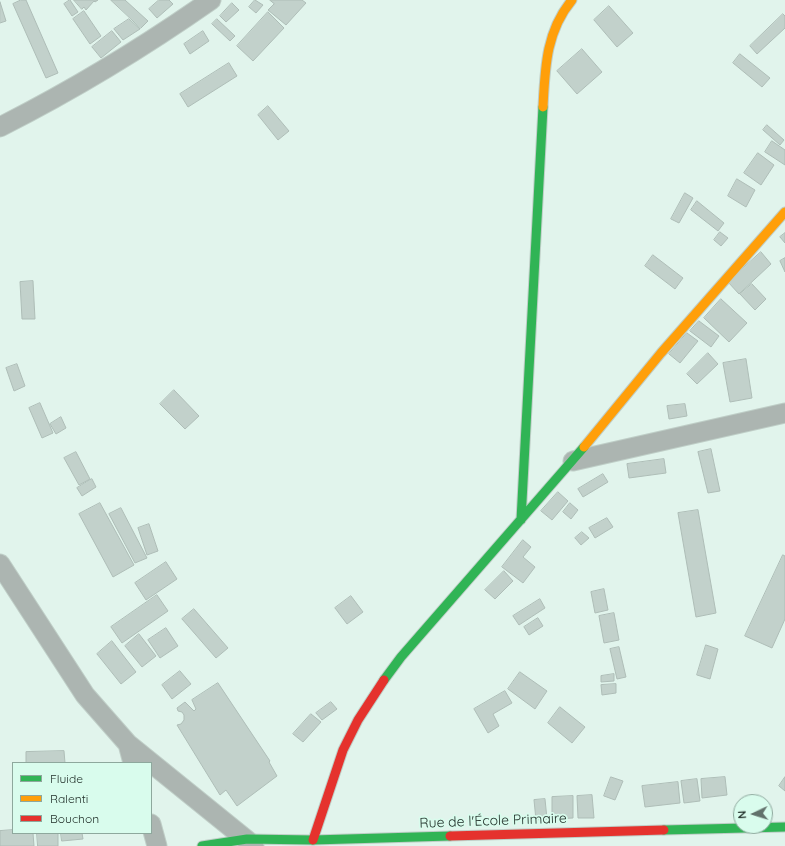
<!DOCTYPE html>
<meta charset="utf-8">
<style>
body{margin:0}
#map{position:relative;width:785px;height:846px;overflow:hidden;background:#e1f4ec;font-family:Quicksand,sans-serif}
canvas{display:block}
.legend{position:absolute;left:12px;top:762px;width:140px;height:72px;box-sizing:border-box;background:#d9fced;border:1px solid #8ea89d;margin:0;padding:5px 7px;list-style:none;font-size:12px;color:#1d2b25}
.legend li{display:flex;align-items:center;gap:8px;height:20px}
.legend b{width:20px;border:1px solid #8ea89d}
.north{position:absolute;left:733px;top:794px;width:40px;height:40px;box-sizing:border-box;background:#d9fced;border:1px solid #8ea89d;border-radius:50%;rotate:266deg;font-size:11px;font-weight:700;line-height:16px;text-align:center;color:#1d2b25}
.north::after{content:'';display:block;margin:auto;width:14px;height:18px;background:#62716b;clip-path:polygon(50% 0,100% 100%,50% 72%,0 100%)}
</style>
<div id="map">
<canvas width="785" height="846"></canvas>
<ul class="legend">
<li><b style="height:5px;background:#30b455"></b>Fluide</li>
<li><b style="height:5px;background:#ff9f0a"></b>Ralenti</li>
<li><b style="height:5px;background:#e5322d"></b>Bouchon</li>
</ul>
<div class="north">N</div>
</div>
<script>
const g = document.querySelector('canvas').getContext('2d');
g.lineJoin = 'round';
function fillPath(path, color) { g.fillStyle = color; g.fill(path, 'evenodd'); }
function trace(path, color, width, dash) { g.strokeStyle = color; g.lineWidth = width; g.lineCap = dash ? 'butt' : 'round'; g.setLineDash(dash || []); g.stroke(path); }
function label(font, color, halo, rows, align = 'center') {
  g.font = font + ' Quicksand,sans-serif'; g.lineWidth = 3.5; g.setLineDash([]); g.textBaseline = 'middle'; g.strokeStyle = halo; g.fillStyle = color; for (const [text, x, y, turn = 0] of rows) {
    g.save(); g.translate(x, y); g.rotate((+turn || 0) * Math.PI / 180); g.textAlign = isNaN(turn) ? turn : align; if (halo) g.strokeText(text, 0, 0); g.fillText(text, 0, 0); g.restore();
  }
}
const building = new Path2D(`
 M21,0H26L58,73L46,78L13,4Z
 M70,0L78,12L72,16L64,4Z
 M74,0H98L95,2L94,1L86,10L84,7L82,9Z
 M111,0H125L148,21L141,28Z
 M159,0H169L173,4L157,18L149,9Z
 M255,0L263,5L256,13L249,7Z
 M270,0H302L306,3L286,25L268,10L274,4Z
 M0,2L6,21L0,23Z
 M232,3L239,10L226,22L220,16Z
 M609,6L633,33L617,47L594,20Z
 M84,11L101,36L90,44L73,19Z
 M268,12L284,28L253,61L237,46Z
 M783,14L785,16V28L757,54L750,46Z
 M129,19L140,29L123,40L114,29Z
 M217,19L235,36L230,41L212,24Z
 M112,31L121,42L101,58L92,47Z
 M203,31L209,41L190,54L184,44Z
 M582,49L602,72L577,94L557,71Z
 M740,54L770,78L762,87L733,63Z
 M229,63L237,76L188,107L180,94Z
 M268,106L289,131L278,140L258,115Z
 M767,125L784,140L780,145L763,130Z
 M772,141L785,150V165L765,152Z
 M758,153L774,165L761,185L744,173Z
 M737,179L755,190L746,207L728,196Z
 M685,193L693,198L679,223L671,219Z
 M697,201L724,223L718,231L691,210Z
 M720,232L728,238L721,246L714,240Z
 M785,233V243L780,237Z
 M761,252L771,264L739,294L728,282Z
 M653,255L683,278L675,289L645,266Z
 M785,258V272L780,261Z
 M33,281L35,319H22L20,282Z
 M752,284L766,299L755,310L740,294Z
 M721,299L747,323L729,342L704,318Z
 M699,321L719,336L711,347L690,331Z
 M687,333L698,341L680,363L669,354Z
 M708,353L718,364L697,384L687,374Z
 M746,359L752,398L730,402L723,363Z
 M17,364L25,386L14,391L6,368Z
 M174,390L199,416L185,429L160,404Z
 M40,403L53,433L42,438L29,408Z
 M685,404L687,416L669,419L667,406Z
 M61,417L66,428L56,434L50,424Z
 M711,449L720,491L708,493L698,452Z
 M76,452L90,479L79,485L64,458Z
 M664,459L666,473L629,478L627,464Z
 M603,474L608,482L583,497L578,489Z
 M92,479L96,487L82,496L77,488Z
 M558,492L568,501L552,520L541,511Z
 M100,503L134,565L113,577L79,514Z
 M570,503L578,510L571,519L563,512Z
 M121,508L147,558L135,563L109,514Z
 M698,510L716,613L696,617L678,513Z
 M607,518L613,527L595,538L589,528Z
 M149,524L158,551L147,555L138,528Z
 M582,532L589,538L581,545L575,538Z
 M523,540L531,547L523,557L535,567L523,583L502,567Z
 M783,555L785,556V619L772,648L745,636Z
 M166,562L177,579L146,600L135,583Z
 M504,571L513,581L495,599L485,590Z
 M604,589L608,610L595,613L591,592Z
 M157,595L168,611L122,643L111,627Z
 M351,596L363,612L347,624L335,608Z
 M540,599L545,608L519,625L513,616Z
 M194,609L228,648L216,658L182,619Z
 M614,613L619,640L604,643L599,616Z
 M538,618L543,626L529,635L524,627Z
 M166,628L178,646L160,658L148,640Z
 M139,634L156,656L142,667L125,646Z
 M112,641L136,672L121,684L97,654Z
 M706,645L718,649L710,679L697,675Z
 M619,647L626,677L617,679L610,649Z
 M180,671L191,684L172,699L162,685Z
 M520,672L547,691L535,709L508,689Z
 M614,674V681L601,682V676Z
 M218,683L270,761L269,762L277,776L237,806L226,790L220,795L177,725L181,724L184,720V715L182,712L178,711L177,708L185,702L194,711L196,709L192,700Z
 M616,684V693L602,695L601,685Z
 M505,691L512,703L493,714L499,726L488,733L474,709Z
 M331,702L337,709L322,720L316,713Z
 M560,707L585,727L572,743L548,723Z
 M311,714L321,722L303,742L293,734Z
 M64,751L65,763H26V752Z
 M611,777L623,781L615,800L604,796Z
 M725,777L727,795L702,798L701,779Z
 M785,777V791L779,786Z
 M697,779L700,801L684,803L681,781Z
 M678,782L680,803L645,807L642,786Z
 M592,795L594,818H578L577,796Z
 M573,796V818L552,819V797Z
 M545,799L547,819L536,820L534,800Z
 M13,830V833H33L34,846H0V831Z
 M37,833H58V846H38Z
 M61,833H82L83,839L62,841Z`);
fillPath(building, '#c2d1cb');
trace(building, '#aebdb7', 1);
const street = new Path2D(`
 M0,127C73,90 144,47 211,0
 M573,461L785,413
 M0,564L85,695L128,744L133,763
 M128,744L254,846
 M151,824L157,846`);
const fast = new Path2D(`
 M521,520L543,107
 M384,680L401,657L584,447
 M664,830L785,827
 M202,846L247,839L313,840L450,836`);
const slow = new Path2D(`
 M543,107C545,68 546,31 572,0
 M584,447L661,353L785,212`);
const jam = new Path2D(`
 M450,836L664,830
 M313,840L343,750L358,720L384,680`);
trace(street, '#bfcec7', 21);
trace(fast, '#bfcec7', 11);
trace(slow, '#bfcec7', 11);
trace(jam, '#bfcec7', 11);
trace(street, '#acb5b1', 19);
trace(fast, '#30b455', 9);
trace(slow, '#ff9f0a', 9);
trace(jam, '#e5322d', 9);
label('14px', '#1d2b25', '#d9fced', [
 ["Rue de l'École Primaire",493,821,-2]
]);
</script>
